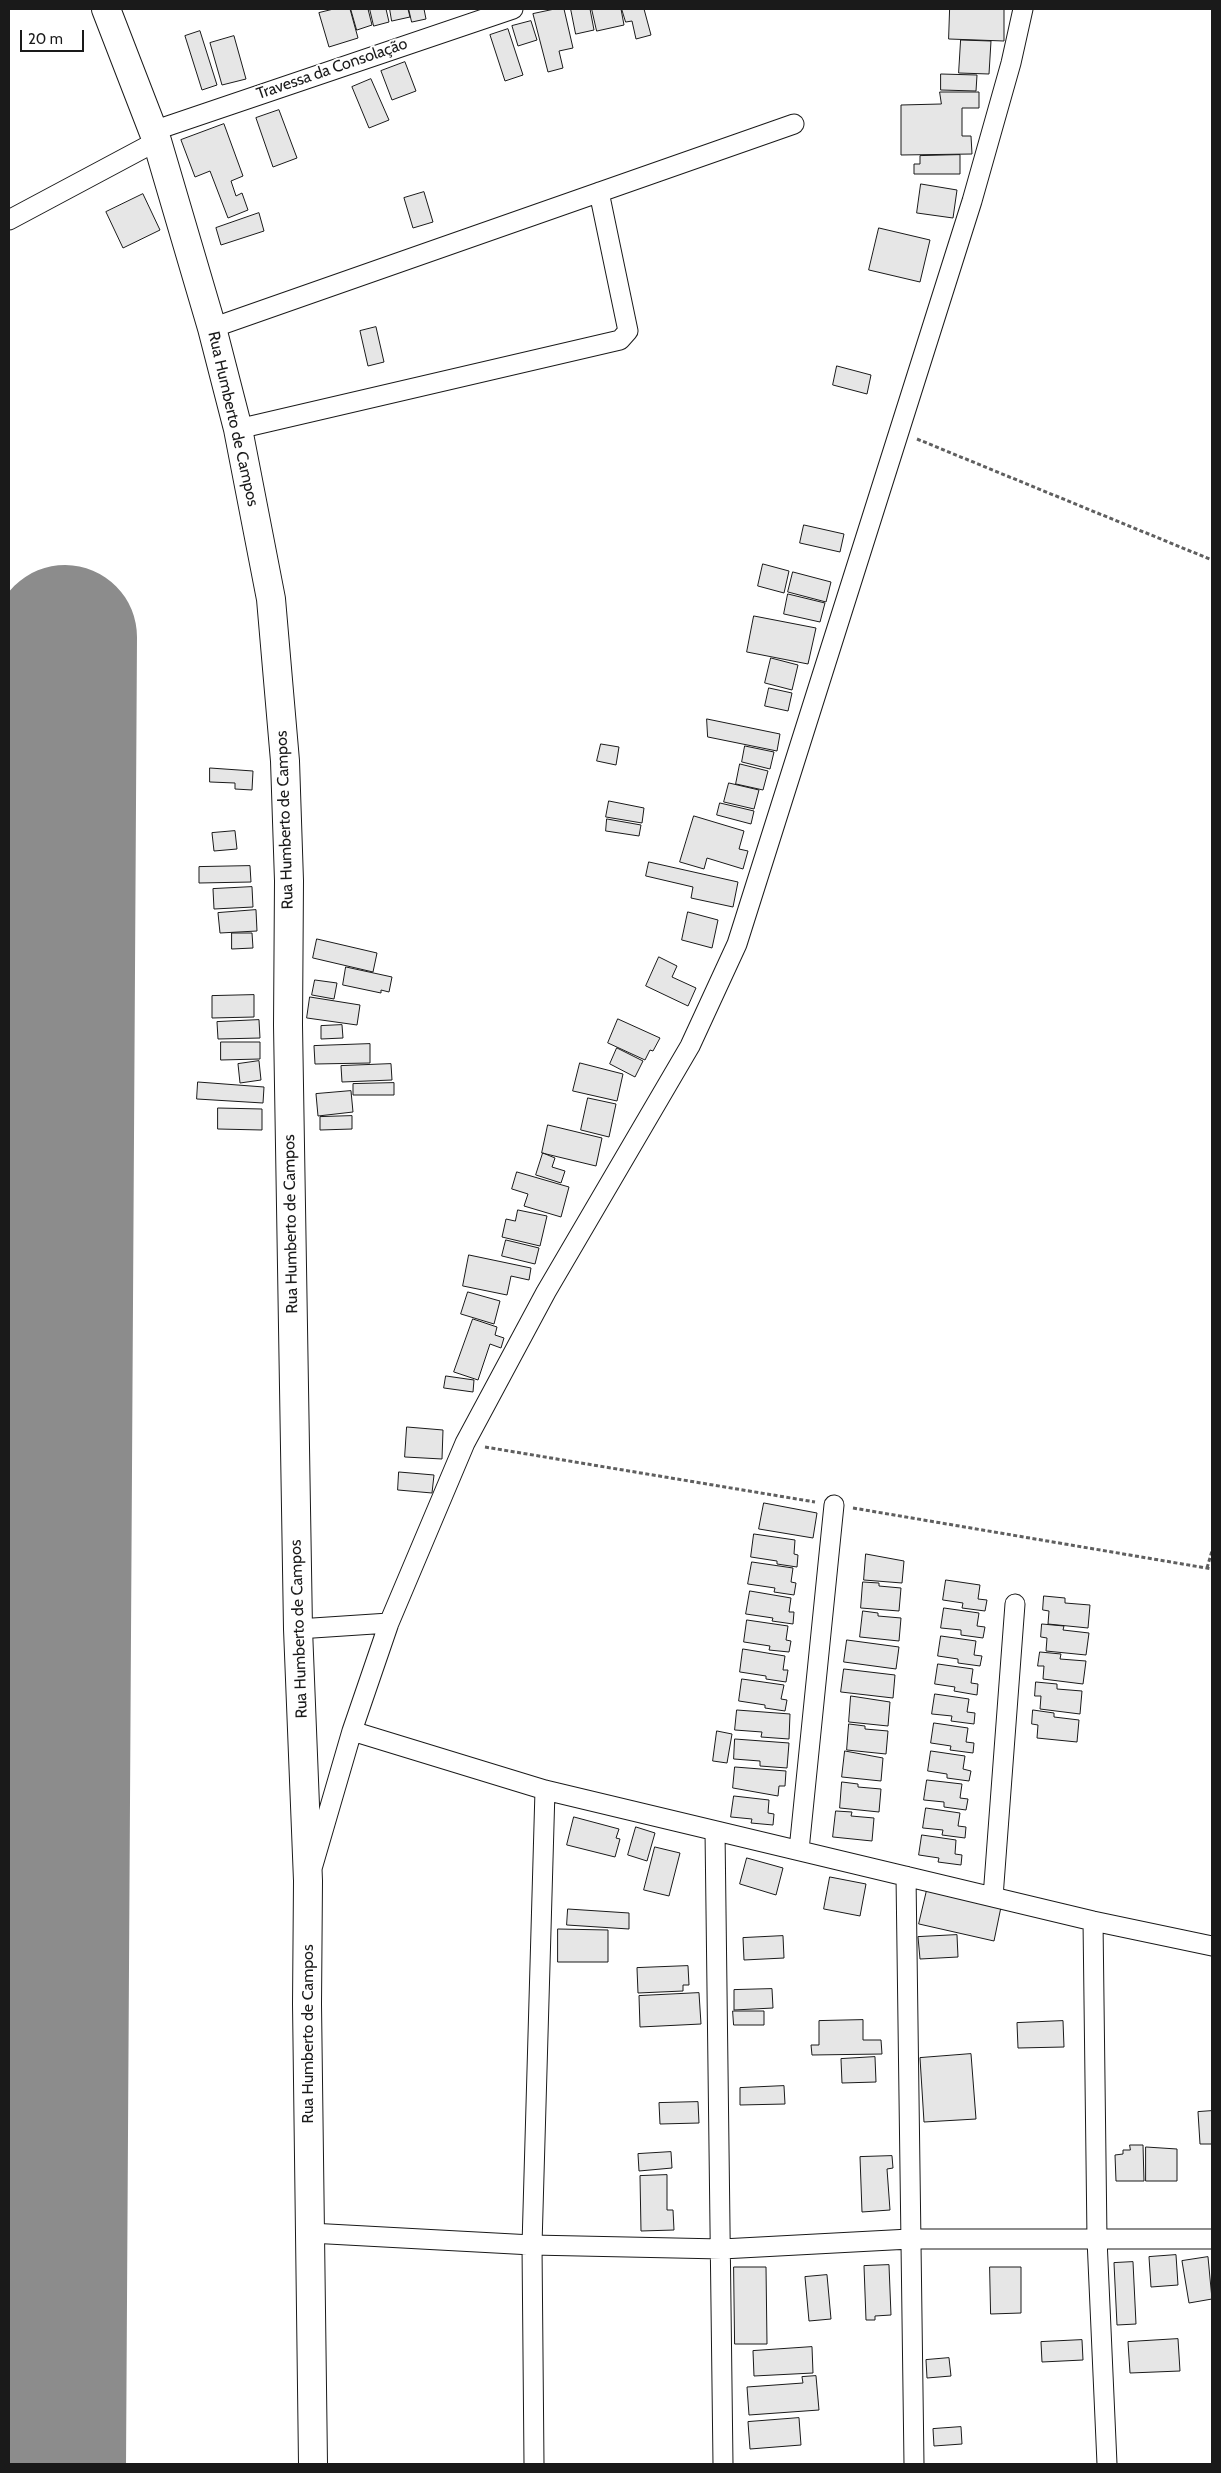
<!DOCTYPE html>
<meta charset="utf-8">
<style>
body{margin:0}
#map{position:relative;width:1221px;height:2473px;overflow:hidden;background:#fff;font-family:Cabin,sans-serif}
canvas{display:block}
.frame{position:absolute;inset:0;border:10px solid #1a1a1a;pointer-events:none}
.scale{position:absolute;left:20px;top:30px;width:64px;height:22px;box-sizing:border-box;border:2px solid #1a1a1a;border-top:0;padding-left:6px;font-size:15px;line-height:18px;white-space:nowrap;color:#1a1a1a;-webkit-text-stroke:4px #fff;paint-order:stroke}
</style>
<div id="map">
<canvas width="1221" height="2473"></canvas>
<div class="frame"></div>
<div class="scale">20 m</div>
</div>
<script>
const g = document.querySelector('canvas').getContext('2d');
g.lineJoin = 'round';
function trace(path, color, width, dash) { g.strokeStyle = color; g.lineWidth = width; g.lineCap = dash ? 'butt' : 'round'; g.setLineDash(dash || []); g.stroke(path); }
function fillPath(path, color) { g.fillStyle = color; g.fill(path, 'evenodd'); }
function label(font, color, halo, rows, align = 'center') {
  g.font = font + ' Cabin,sans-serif'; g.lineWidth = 4; g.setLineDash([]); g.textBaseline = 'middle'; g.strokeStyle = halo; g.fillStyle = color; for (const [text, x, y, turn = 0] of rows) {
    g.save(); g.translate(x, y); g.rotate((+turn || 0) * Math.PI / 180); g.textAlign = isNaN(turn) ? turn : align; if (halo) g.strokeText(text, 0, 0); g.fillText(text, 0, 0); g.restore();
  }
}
trace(new Path2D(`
 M54,2464L65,637`), '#8c8c8c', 144);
const building = new Path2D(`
 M334,9H350L358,38L329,47L319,13Z
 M351,9H368L372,25L357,30Z
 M370,9H386L389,22L374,26Z
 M390,9H408L410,17L392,21Z
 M409,9H424L426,19L412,22Z
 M555,9H564L573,48L559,51L563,68L548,72L533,14Z
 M571,9H590L594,30L576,34Z
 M592,9H621L624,25L597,31Z
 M622,9H644L651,35L636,39L632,21L626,22Z
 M950,9H1004V41L949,39Z
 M531,21L537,40L518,46L512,26Z
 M508,29L523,75L505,81L490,35Z
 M200,31L217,85L202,90L185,36Z
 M234,36L246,79L222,85L210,43Z
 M961,40L991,41L989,74L959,73Z
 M405,62L416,91L392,100L381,71Z
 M941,74L977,75L976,91L941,90Z
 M371,79L389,120L369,128L352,87Z
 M940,92H979V108H962V136H971L972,154L901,155V105L941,104Z
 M279,110L297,158L273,167L256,118Z
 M224,124L243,176L231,181L236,196L242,193L248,210L228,218L210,171L195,177L181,140Z
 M960,155V174H914V164H920V156Z
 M921,184L957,190L953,218L917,213Z
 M424,192L433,222L413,228L404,198Z
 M143,194L160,230L123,248L106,212Z
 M259,213L264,231L221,245L216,228Z
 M879,228L930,240L920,282L869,270Z
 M376,327L384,362L368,366L360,331Z
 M837,366L871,375L867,394L833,385Z
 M804,525L844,534L840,552L800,543Z
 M763,564L789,571L784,593L758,586Z
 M793,572L831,582L826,602L788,592Z
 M788,594L825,603L820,622L784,614Z
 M754,616L816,628L808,664L747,652Z
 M771,658L798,665L792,690L765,683Z
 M769,688L792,693L788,711L765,706Z
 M707,719L780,734L777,751L708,737Z
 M601,744L619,747L616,765L597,761Z
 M745,746L774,752L770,769L742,762Z
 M740,764L768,771L763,790L736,784Z
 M210,768L253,771L252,790L235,789V783L210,782Z
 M729,783L759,790L754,809L724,802Z
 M609,801L644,808L642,823L606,817Z
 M720,803L754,811L751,824L717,815Z
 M694,816L744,831L739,849L748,851L743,869L707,858L704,869L680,862Z
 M607,819L641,825L639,836L606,831Z
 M235,831L237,849L214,851L212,833Z
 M649,862L738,882L733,907L691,898L693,887L646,876Z
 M250,866L251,882L199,883V867Z
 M252,887L253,907L214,909L213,889Z
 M256,910L257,931L220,933L218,913Z
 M688,912L718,920L712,948L682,940Z
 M232,933H252L253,948L232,949Z
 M317,939L377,953L373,972L313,958Z
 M659,957L677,966L672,977L696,988L688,1006L646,986Z
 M346,967L392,977L389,992L381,990V993L343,985Z
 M315,980L337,983L334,999L312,995Z
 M254,995V1017L212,1018V996Z
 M310,997L360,1005L357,1025L307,1018Z
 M618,1019L660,1038L653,1051L650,1050L645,1060L608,1043Z
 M259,1020L260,1038L218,1039L217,1022Z
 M342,1025L343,1038L321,1039V1026Z
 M221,1042H260V1059L221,1060Z
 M370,1044V1063L315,1064L314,1046Z
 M617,1048L643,1061L635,1077L610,1064Z
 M259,1061L261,1080L240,1083L238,1064Z
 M580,1063L623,1074L617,1101L573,1091Z
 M391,1064L392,1080L342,1082L341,1066Z
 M198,1082L264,1087L263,1103L197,1099Z
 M394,1083V1095H353V1084Z
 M351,1091L353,1112L318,1116L316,1094Z
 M588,1098L616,1104L609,1137L581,1130Z
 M218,1108L262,1109V1130L218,1129Z
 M352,1116V1129L320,1130V1117Z
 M548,1125L602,1138L596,1166L542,1153Z
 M543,1153L555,1158L552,1167L565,1171L561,1183L536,1175Z
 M517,1172L569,1187L561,1217L524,1206L528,1194L512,1189Z
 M518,1210L547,1216L540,1246L502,1237L506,1219L515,1221Z
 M506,1240L539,1248L535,1264L502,1256Z
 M469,1255L531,1268L529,1280L511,1276L507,1295L463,1286Z
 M468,1292L500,1301L494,1324L461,1314Z
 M473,1319L497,1327L495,1335L504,1338L501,1348L490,1344L478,1380L454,1372Z
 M446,1376L474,1380L473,1392L444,1388Z
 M407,1427L443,1430L442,1459L405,1457Z
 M399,1472L434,1475L432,1493L398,1490Z
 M764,1503L817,1513L813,1538L759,1529Z
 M754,1534L795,1540L794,1554L798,1555L797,1567L777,1564V1561L751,1557Z
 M866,1554L904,1561L902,1583L864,1580Z
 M752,1562L793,1568L791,1582L796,1583L794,1595L774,1592L775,1588L748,1584Z
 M946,1580L980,1585L978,1599L987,1600L985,1611L962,1608L963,1603L943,1600Z
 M863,1582L879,1583V1586L901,1588L899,1611L861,1608Z
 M750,1591L791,1598L789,1612H794L793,1624L772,1621L773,1618L746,1614Z
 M1044,1596L1065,1598V1603L1090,1605L1088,1628L1048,1624L1049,1611L1043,1610Z
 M944,1608L979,1613L977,1626L985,1627L983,1638L961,1635V1630L941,1628Z
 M863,1611L878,1613V1616L901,1618L899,1641L860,1637Z
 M747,1620L788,1626L786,1640L791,1641L789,1652L769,1650L770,1646L744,1642Z
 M1042,1624L1064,1626L1063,1630L1089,1633L1086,1655L1046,1651L1047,1638L1041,1637Z
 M941,1636L976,1641L974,1655L982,1656L980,1666L958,1663V1659L938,1656Z
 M847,1640L899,1647L896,1669L844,1662Z
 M743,1649L785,1656L783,1670H788L786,1682L766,1679V1676L740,1672Z
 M1040,1652L1061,1654L1060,1659L1086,1661L1083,1684L1043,1679L1044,1666H1038Z
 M938,1664L973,1669L971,1683L978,1684L977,1695L954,1691L955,1687L935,1684Z
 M844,1669L895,1675L893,1698L841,1692Z
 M742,1679L784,1685L781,1699L787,1700L785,1711L765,1708V1705L739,1701Z
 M1036,1682L1057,1684V1689L1082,1691L1080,1714L1040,1709L1041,1696H1035Z
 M935,1694L969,1699L967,1712L975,1713L974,1724L951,1721L952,1716L932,1714Z
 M851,1696L890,1702L888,1726L849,1722Z
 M737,1710L790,1714L789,1739L761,1737L762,1732L735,1730Z
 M1033,1710L1054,1713V1717L1079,1720L1077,1742L1037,1738L1038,1725L1032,1724Z
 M934,1723L968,1728L966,1742L974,1743L973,1753L950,1750L951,1746L931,1743Z
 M849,1724L865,1726V1729L888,1731L886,1754L847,1750Z
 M717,1731L732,1734L727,1763L713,1761Z
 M735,1739L789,1743L787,1768L760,1766V1761L734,1759Z
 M845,1751L883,1758L881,1781L842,1777Z
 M931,1751L965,1756L963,1769L971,1771L969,1781L947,1778V1774L928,1771Z
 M735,1767L786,1771L785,1786H779L778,1796L733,1788Z
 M927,1780L962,1784L960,1798L968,1799L966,1810L944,1807V1802L924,1800Z
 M842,1782L858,1784V1787L881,1789L879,1812L840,1808Z
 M734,1796L769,1800L768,1813L774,1814L773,1825L751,1823L752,1819L731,1817Z
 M926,1808L960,1813L958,1826L966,1827L965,1838L942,1835L943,1830L923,1828Z
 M836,1811L852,1812L851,1816L874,1818L872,1841L833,1837Z
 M574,1817L619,1829L616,1838L620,1839L615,1857L567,1845Z
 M636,1827L655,1833L647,1861L628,1855Z
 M922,1835L956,1840L955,1854L962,1855L961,1865L938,1862L939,1858L919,1855Z
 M655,1847L680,1853L669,1896L644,1890Z
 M747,1858L783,1868L776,1895L740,1884Z
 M830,1877L866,1884L860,1916L824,1909Z
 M927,1890L1001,1907L994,1941L919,1924Z
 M568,1909L629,1913V1929L567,1925Z
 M558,1929L608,1930V1962H558Z
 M957,1935L958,1957L920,1959L918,1937Z
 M783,1936L784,1958L744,1960L743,1938Z
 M688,1966L689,1985H683V1991L638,1993L637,1968Z
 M772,1989L773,2008L734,2010V1990Z
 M699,1993L701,2024L640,2027L639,1996Z
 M733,2011H764V2025H734Z
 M863,2020V2040H881L882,2054L812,2055L811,2045H819V2021Z
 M1063,2021L1064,2047L1018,2048L1017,2023Z
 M971,2054L976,2119L924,2122L920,2058Z
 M875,2057L876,2082L842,2083L841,2059Z
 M784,2086L785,2104L740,2105V2088Z
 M698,2102L699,2123L660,2124L659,2103Z
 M1212,2111V2144H1200L1198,2112Z
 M1130,2145H1143L1144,2181H1116L1115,2155L1123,2154V2150H1130Z
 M1146,2147L1177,2149V2181H1146Z
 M671,2152L672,2168L639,2171L638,2154Z
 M892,2156L893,2168L887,2169L890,2210L862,2212L860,2157Z
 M667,2175V2210H673L674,2230L641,2231L640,2176Z
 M1176,2255L1178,2285L1151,2287L1149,2257Z
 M1208,2257L1212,2299L1189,2303L1182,2261Z
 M1133,2262L1136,2324L1117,2325L1114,2263Z
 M889,2265L891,2315L875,2316V2320H866L864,2266Z
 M734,2267H766L767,2344H735Z
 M990,2267H1021V2313L991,2314Z
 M827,2275L831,2319L809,2321L805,2277Z
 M1178,2339L1180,2371L1130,2373L1128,2342Z
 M1082,2340L1083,2360L1042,2362L1041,2342Z
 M812,2347L813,2373L754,2376L753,2351Z
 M949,2358L951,2376L927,2378L926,2360Z
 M816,2376L819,2410L749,2415L747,2387L803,2383L802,2377Z
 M799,2418L801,2445L750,2449L748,2422Z
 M961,2427L962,2444L934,2446L933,2429Z`);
fillPath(building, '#e6e6e6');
trace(building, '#1a1a1a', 1);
const street = new Path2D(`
 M153,131L513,9
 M9,220L157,141
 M212,328L794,124
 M238,429L620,340L628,331L599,192
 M298,1629L389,1623
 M352,1731L545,1790L1093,1921L1212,1946
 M715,1831L723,2464
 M799,1850L834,1505
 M313,1865L352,1731L389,1623L465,1443L546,1292L690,1046L737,944L972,201L1011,63L1023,9
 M906,1876L914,2464
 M993,1897L1015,1604
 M1093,1921L1097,2239L1107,2464
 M310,2233L532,2245L722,2249L910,2239H1212
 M534,2464L532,2245L545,1790`);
const secondary = new Path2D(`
 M106,9L157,141L212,328L238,429L271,599L285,761L289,881L288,1025L298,1629L308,1881L307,2004L313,2464`);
trace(street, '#1a1a1a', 21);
trace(secondary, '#1a1a1a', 30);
trace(new Path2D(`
 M917,439L1212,560
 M485,1447L815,1502
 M853,1508L1212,1569
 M1207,1568L1212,1551`), '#5f5f5f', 3, [4, 2.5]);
trace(street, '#fff', 19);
trace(secondary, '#fff', 28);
label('16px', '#1a1a1a', '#fff', [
 ["Travessa da Consolação",332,69,-19],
 ["Rua Humberto de Campos",233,419,77],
 ["Rua Humberto de Campos",285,820,-92],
 ["Rua Humberto de Campos",291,1224,-91],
 ["Rua Humberto de Campos",299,1629,-92],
 ["Rua Humberto de Campos",308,2034,-90]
]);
</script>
